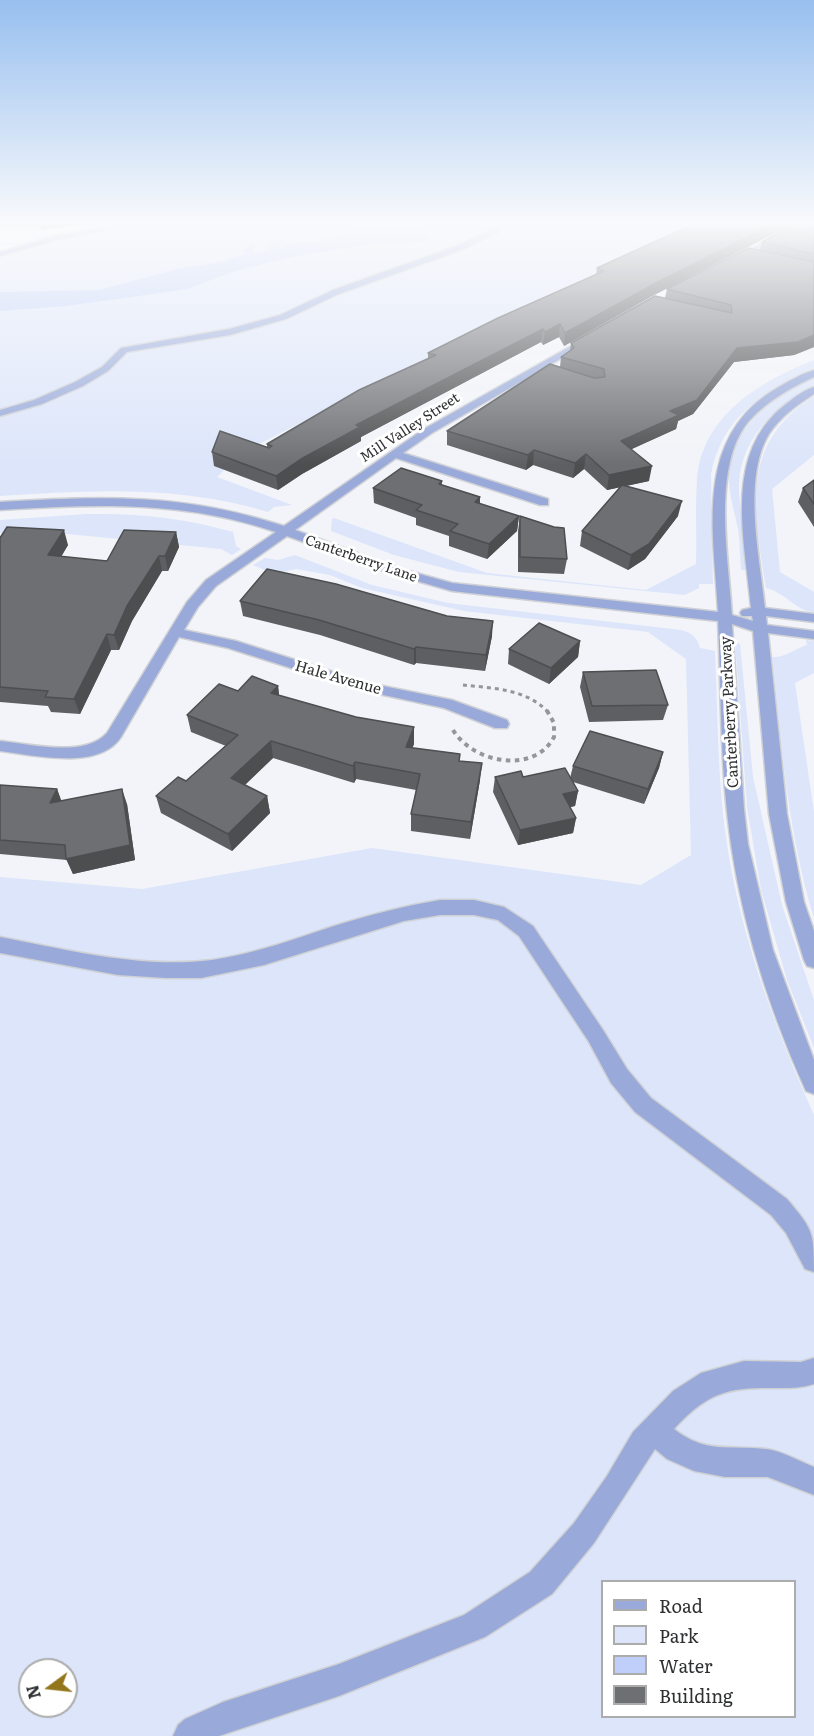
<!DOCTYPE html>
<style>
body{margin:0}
#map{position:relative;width:814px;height:1736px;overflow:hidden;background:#f2f4f9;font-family:Literata,serif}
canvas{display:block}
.legend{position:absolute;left:601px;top:1580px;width:195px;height:138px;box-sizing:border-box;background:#fff;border:2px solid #acacad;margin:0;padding:8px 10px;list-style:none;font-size:18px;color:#2f3032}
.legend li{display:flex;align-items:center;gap:12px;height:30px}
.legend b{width:30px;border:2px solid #acacad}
.north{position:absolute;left:18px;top:1658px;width:60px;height:60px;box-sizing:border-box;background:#fff;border:2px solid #acacad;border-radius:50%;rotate:255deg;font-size:16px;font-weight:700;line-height:24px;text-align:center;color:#2f3032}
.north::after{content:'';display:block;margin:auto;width:21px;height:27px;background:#93751c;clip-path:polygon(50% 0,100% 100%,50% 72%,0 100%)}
</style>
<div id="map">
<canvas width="814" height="1736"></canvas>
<ul class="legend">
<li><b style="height:8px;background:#99aada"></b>Road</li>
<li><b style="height:16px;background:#dce5fa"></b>Park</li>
<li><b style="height:16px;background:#bfcff9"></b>Water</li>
<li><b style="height:16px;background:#6d6f73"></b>Building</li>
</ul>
<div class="north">N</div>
</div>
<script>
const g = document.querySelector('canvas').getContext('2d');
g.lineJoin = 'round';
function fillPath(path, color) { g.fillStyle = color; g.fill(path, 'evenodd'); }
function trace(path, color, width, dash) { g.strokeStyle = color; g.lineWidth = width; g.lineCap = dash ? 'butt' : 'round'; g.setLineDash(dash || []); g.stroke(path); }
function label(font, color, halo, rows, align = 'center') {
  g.font = font + ' Literata,serif'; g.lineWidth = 6; g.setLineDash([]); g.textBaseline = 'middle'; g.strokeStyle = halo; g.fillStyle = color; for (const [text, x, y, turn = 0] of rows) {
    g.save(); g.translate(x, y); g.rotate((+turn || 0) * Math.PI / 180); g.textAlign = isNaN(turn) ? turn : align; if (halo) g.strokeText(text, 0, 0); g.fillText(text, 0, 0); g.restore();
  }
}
fillPath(new Path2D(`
 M135,222H706L619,263L241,453L217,477L292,505L274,507L268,512C180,485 91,490 0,496V252L42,236Z
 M814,360V368C765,389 720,419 711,475L713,584H699V588L685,595L459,572L394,555L331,531L332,519L334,518L487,573L646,590L696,564C697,536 695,508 697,481C701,416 759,382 814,360Z
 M814,377V385C773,407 737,442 739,492C741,518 745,544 746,570H741C740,557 740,542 738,529C735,514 730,498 729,483C725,431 773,397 814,377Z
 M814,396V455L772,489L780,572L814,592V613C796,610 784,592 766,588C754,510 738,445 814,396Z
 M87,514C137,513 185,518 233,532L236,546L241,549L232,555L221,549L47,532L0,533V520Z
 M295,555L372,585L448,603L681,630C691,632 698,638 700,648L715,651C718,717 717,785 728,851C743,943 776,1030 814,1115V1736H0V877L142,889L372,848L641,885L691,855L686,659L648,632L464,611L362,588L330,575L296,569L274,574L253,565L265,558L278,560ZM602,1582H794V1716H602ZM30,1670H66V1706H30Z
 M806,640L814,641V673L795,683L814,812V918C788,833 781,744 772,657C785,658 794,649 807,645Z
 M735,642L740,644L753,777L782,905L814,1000V1048L787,980L761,890L747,807Z`), '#dce5fa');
fillPath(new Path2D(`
 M407,224C418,225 423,226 428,237L425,242L379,243L296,256L235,271L187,289L167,292L67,306L0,311V292L100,290L177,269L220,262L244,254L243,250L252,244L255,246L252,253L267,250L270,240H283L288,243L315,242L354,231Z`), '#bfcff9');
const minor = new Path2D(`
 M132,222H149L57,240L0,256V252L56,236Z
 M498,222H506L498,233L462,250L339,294L286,319L230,335L127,352L108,371L83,386L42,404L0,416V410L34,400L75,382L102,367L121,348L229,329L280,315L333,290L456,246L492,229Z
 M802,222H812L738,261L731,259Z
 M587,337L595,339L432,433L403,453L548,499V505H540L396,458L295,530L398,568L452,583L718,612C714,531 693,437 777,388C789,381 801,374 814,370V377C790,388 767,401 749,421C711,465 729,560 732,615L753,621L752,616H742L740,613L742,610L751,608C745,539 722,453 786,404C795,397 804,390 814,387V394C797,405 780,417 769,434C742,478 760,558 765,608L814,614V622L766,616L767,625L814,631V639L768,633L787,814L804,902L814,931V968L807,966L804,960L786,902L769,814L753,631L732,624L744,809L748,844L773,950L814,1060V1094L806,1091C766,1002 737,909 727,812C720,749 721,684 718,621L452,591L389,573L287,536L216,586L198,607L184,630L236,641L368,683L452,700L507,720L509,724L507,728H495L444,708L360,690L228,648L179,637L121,737C99,771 34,755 0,751V741C31,744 85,758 107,733L187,602L206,580L276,532C183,500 96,504 0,510V502C104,496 183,493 284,526L424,429Z
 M440,900H474L504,907L533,926L603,1030L627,1069L651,1098L787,1199C813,1230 814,1232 814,1272L805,1269L786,1233L771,1215L635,1112L611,1083L589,1042L519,936L498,920L474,915H440L404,921L264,965L201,978H166L118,975L0,953V937C69,950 141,969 212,960C254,954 294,939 334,926C369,915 404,906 440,900Z
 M814,1358V1384C798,1389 784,1388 768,1388C724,1387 703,1397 674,1429C705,1454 730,1445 766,1449C782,1451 799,1461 814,1467V1495L768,1477H725L694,1471L667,1459L655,1449L594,1543L552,1594L485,1637L339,1696L219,1736H173L178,1725L185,1719L223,1702L339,1664L464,1615L530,1572L574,1523L607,1476L633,1432L673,1391L701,1373L744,1361L801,1362Z`);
trace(minor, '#cfd1d5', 3);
trace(new Path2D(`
 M463,685C492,688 526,689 547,711`), '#95969a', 3, [4, 4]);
trace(new Path2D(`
 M453,730C473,763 534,775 554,737V723L546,709`), '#95969a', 4, [4.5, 4.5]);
fillPath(minor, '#99aada');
fillPath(new Path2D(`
 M698,222H797L654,295L564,346L559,337L543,345L541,342L361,437V441L302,474L278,490L214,466L212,452L267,447V444L428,359V353L596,275L597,268Z
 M814,222V347L794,355L734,362L693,414L678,421L676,429L631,449L649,481L626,486L678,516L645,559L628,570L580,546L582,531L621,487L607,490L584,469L573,478L533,465L526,470L447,445V431L560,367L561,357L570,351L571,343L665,298L667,289L760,250L762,242Z
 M814,480V527L798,502L803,488Z
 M442,481V485L480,497V504L519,516L517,531L487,559L449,546V536L416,525V518L374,503L373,488Z
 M520,516L554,527L567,559L564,574L518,572V531Z
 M176,532L179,547L168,571H162L132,621L119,650H111L80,714L51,712L48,706L0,702V538L68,545L61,557L107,561Z
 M240,601L492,636L485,671L416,663L414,665L320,635L243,616Z
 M580,641L578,657L549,684L508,664L509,649Z
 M583,672L668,705L663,720L589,722L580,687Z
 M278,686L279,695L414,744L412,748L460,761L480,780L470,839L411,831V814L416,790L356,779L354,783L273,758L245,785L267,796L270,813L232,851L161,813L156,796L186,781L226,746L191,732L187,715L238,691Z
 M663,752L659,768L644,804L573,782L578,791L575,806L570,807L576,818L573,833L518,845L493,792L495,777L570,778L573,766Z
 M0,785L57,789L61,801L127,804L135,860L73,874L67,860L0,854Z`), '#5e5f63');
fillPath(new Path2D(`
 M39,222H98L41,230Z
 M777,222H797L654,295L564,346L565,333L656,283Z
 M560,324L559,337L543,345L545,332Z
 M543,329L541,342L361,437V441L302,474L278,490L276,476L301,459L356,425Z
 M814,335V347L794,355L734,362L693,414L678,421L676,429L619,455L621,441L670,411L737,348Z
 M534,450L533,465L526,470L528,455Z
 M586,454L584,469L573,478L575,463Z
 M652,466L649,481L607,490L609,475Z
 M480,497L479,512L475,502Z
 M682,501L678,516L645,559L628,570L631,555Z
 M519,516L517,531L487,559L489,544Z
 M64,530L68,545L53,570L48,555Z
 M176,532L179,547L168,571L165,556Z
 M159,556L162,571L132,621L119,650L114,635L127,606Z
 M493,621L492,636L485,671L486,655Z
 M107,634L111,650L80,714L74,699Z
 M580,641L578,657L549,684L551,668Z
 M416,647V663L414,665V649Z
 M278,686L280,703L271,693Z
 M414,727V744L406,764V747Z
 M271,741L273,758L234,795L231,778Z
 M663,752L659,768L644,804L648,789Z
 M355,762L356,779L354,783L353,766Z
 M482,763L480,780L470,839L471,822Z
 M57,789L63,805L50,803Z
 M122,789L127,804L135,860L73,874L66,859Z
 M578,791L575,806L560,809L563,794Z
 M267,796L270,813L232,851L228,834Z
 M576,818L573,833L518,845L520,830Z`), '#4c4e50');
const building = new Path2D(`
 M698,222H777L656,283L565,333L560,324L545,332L543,329L356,425L360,427L301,459L276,476L212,452L220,431L269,448L272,446L267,444L359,390L436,355L428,353L498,318L604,271L597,268Z
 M799,222H814V254L762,242Z
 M749,248L814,262V335L798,342L737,348L697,400L670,411L679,415L621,441L652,466L609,475L586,454L575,463L534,450L528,455L447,431L550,364L594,378L605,377L604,369L561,357L574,348L571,343L655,296L732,313L731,305L667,289Z
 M401,468L442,481L439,484L480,497L475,502L519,516L489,544L450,531L458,524L416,510L422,505L373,488Z
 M814,480V504L803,488Z
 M622,485L682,501L649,544L631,555L582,531Z
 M520,516L554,527L564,528L567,559L520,557Z
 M7,527L64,530L48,555L107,561L124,530L176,532L165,556H159L127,606L114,635L107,634L74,699L45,697L48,691L0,687V538Z
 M267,569L336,584L447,616L493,621L486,655L416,647L414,649L319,620L240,601Z
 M539,623L580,641L551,668L509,649Z
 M656,670L668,705L592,706L583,672Z
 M252,676L278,686L271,693L356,717L414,727L406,747L460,754L459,761L482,763L471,822L411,814L420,774L355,762L353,766L271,741L231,778L267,796L228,834L156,796L178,777L186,781L238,735L187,715L219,684L238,691Z
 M590,731L663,752L648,789L573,766Z
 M565,768L578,791L563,794L576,818L520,830L495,777L521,771L523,777Z
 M0,785L57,789L50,803L122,789L130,845L66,859L65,845L0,840Z`);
fillPath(building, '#6d6f73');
trace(building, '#4c4e50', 1.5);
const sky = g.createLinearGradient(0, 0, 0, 465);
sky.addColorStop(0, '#97bfef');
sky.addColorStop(0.48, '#f9fafc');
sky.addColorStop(1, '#f9fafc00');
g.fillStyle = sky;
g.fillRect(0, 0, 814, 465);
label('14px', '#2f3032', '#fff', [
 ["Mill Valley Street",410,428,-33],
 ["Canterberry Lane",361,559,19]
]);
label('15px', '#2f3032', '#fff', [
 ["Hale Avenue",338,678,16],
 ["Canterberry Parkway",730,712,-93]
]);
</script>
